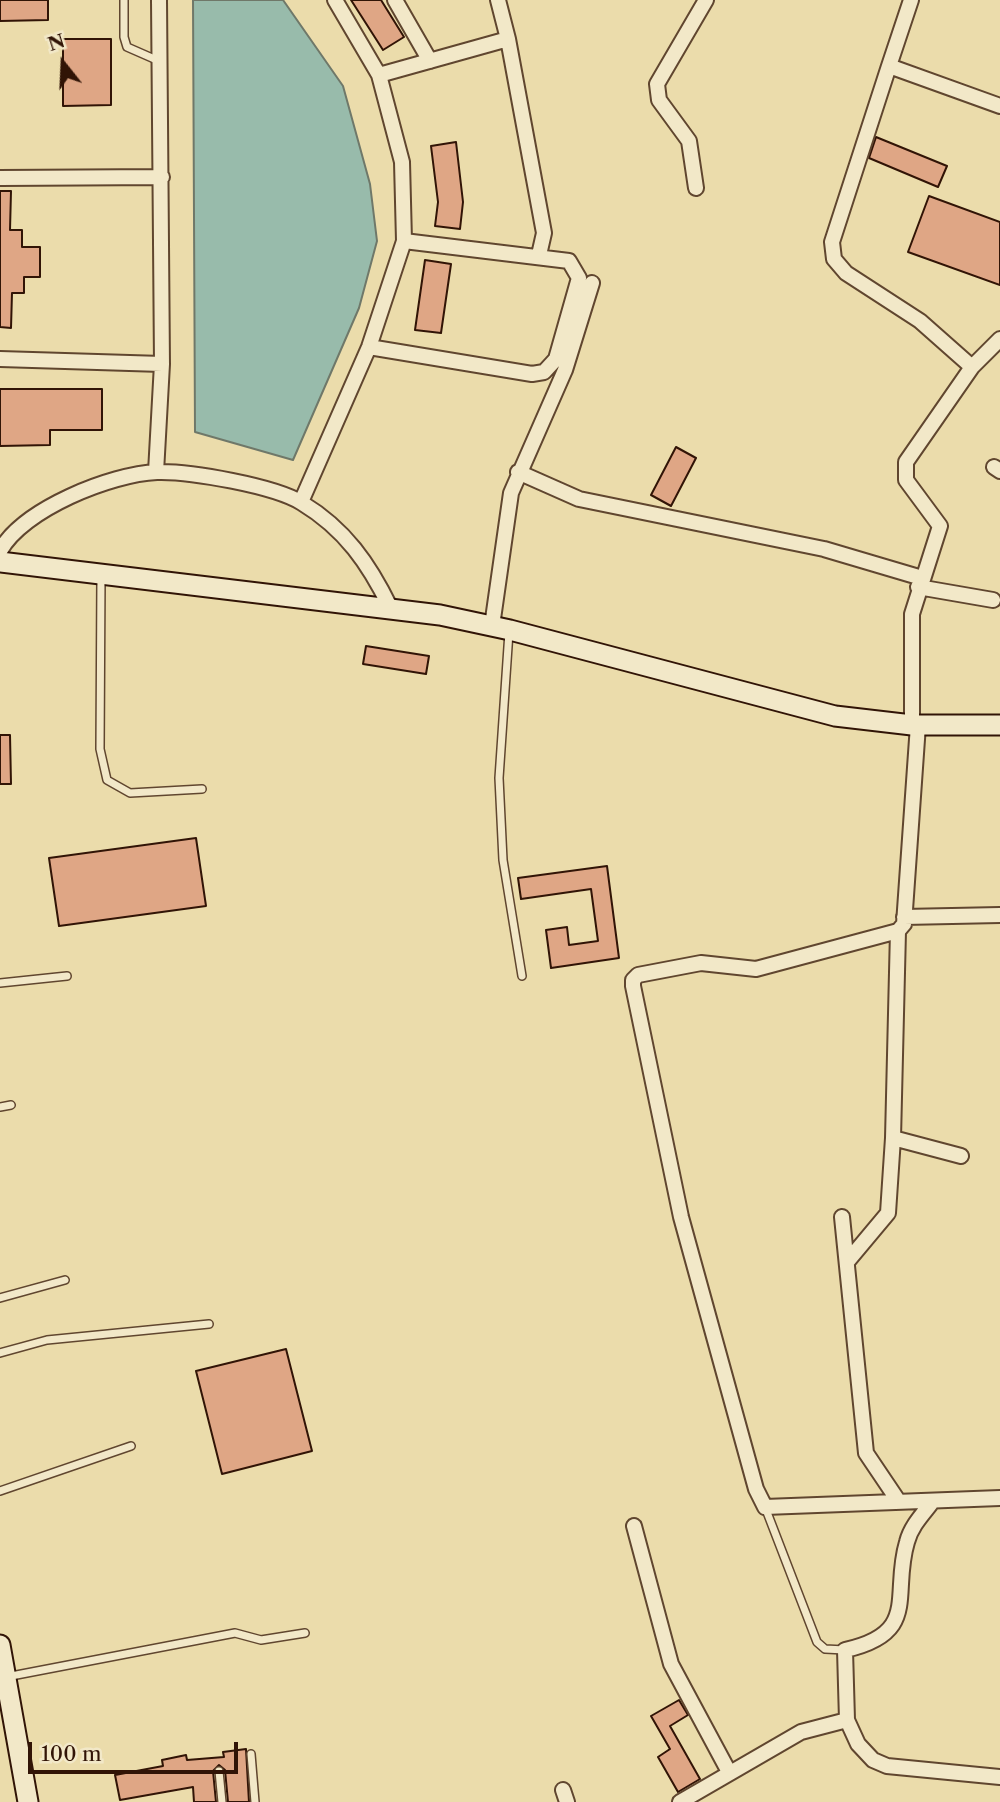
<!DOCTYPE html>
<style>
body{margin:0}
#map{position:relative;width:1000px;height:1802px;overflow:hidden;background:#ebdcab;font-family:"Libre Caslon Text",serif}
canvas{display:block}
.north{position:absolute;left:28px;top:28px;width:70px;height:70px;-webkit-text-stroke:5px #f2e8c8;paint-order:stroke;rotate:342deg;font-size:19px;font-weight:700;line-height:28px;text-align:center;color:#311406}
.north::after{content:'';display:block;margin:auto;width:24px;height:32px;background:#311406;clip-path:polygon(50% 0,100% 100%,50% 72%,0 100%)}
.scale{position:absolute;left:28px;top:1742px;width:210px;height:32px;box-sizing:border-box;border:4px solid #311406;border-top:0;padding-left:9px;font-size:21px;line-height:24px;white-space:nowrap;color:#311406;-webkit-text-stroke:5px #f2e8c8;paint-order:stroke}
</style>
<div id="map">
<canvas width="1000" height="1802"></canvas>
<div class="north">N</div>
<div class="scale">100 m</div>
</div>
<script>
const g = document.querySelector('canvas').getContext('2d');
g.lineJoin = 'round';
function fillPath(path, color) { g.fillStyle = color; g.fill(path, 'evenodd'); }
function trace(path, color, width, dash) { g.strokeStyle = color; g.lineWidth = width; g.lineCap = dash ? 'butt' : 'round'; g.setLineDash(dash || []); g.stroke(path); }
const water = new Path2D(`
 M193,0H283L343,86L370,184L377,241L359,308L293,460L195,432Z`);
fillPath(water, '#98bbab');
trace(water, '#6f7869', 2);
const building = new Path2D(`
 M0,0H48V20L0,21Z
 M351,0H381L404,37L383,50Z
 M63,39H111V105L63,106Z
 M876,137L947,166L938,187L869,158Z
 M456,142L463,202L460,229L435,226L438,202L431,146Z
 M0,191H11L10,230H22V247H40V277H24V293H12L11,328L0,327Z
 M929,196L1000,222V285L908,252Z
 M425,260L451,264L441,333L415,330Z
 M0,389H102V430H50V445L0,446Z
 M676,447L696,458L671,506L651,495Z
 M366,646L429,656L426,674L363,664Z
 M0,735H10L11,784H0Z
 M196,838L206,906L59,926L49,858Z
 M607,866L619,958L551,968L546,930L567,927L569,945L598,941L591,889L521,899L518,878Z
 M286,1349L312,1451L222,1474L196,1371Z
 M679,1700L688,1715L670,1726L700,1779L678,1792L658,1757L670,1749L651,1716Z
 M246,1749L249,1802H228L225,1770L219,1765L213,1771L216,1802H194L193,1787L120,1800L115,1775L163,1766L162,1760L186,1755L187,1760L224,1757L223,1752Z`);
fillPath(building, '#dfa685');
trace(building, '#311406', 2);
const lane = new Path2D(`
 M124,0V37L127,47L159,61
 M101,576L100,749L107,780L130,793L202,789
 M509,632L499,778L503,860L522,976
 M0,983L67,976
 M0,1107L11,1105
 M0,1298L65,1280
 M0,1353L47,1340L209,1324
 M0,1491L131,1446
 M765,1507L817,1642L825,1649L845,1650
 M6,1677L235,1633L261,1640L305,1633
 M251,1754L255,1802
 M219,1771L222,1802`);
const street = new Path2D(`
 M395,0L430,61
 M498,0L508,39L544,233L539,255
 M911,0L889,66L1000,106
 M889,66L832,242L834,259L846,273L920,321L972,367
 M379,75L508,39
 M0,178L162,177
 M696,188L689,141L659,100L657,84L706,0
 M369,347L532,374L544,372L556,359L579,278L569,261L404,241
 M0,359L162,364
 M994,467L1000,471
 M156,472L162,364L159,0
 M518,472L579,499L824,549L922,578
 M301,502L369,347L404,241L402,162L379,75L335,0
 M0,551C23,509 111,474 157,472C190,471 275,486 302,503C345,529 369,564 390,607
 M918,587L993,600
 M492,626L511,493L565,370L592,283
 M912,725V614L940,526L906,480V462L972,367L1000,339
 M918,725L904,924L898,931L893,1138L961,1156
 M904,917L1000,915
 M898,931L756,969L701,963L638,975L633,980V986L681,1217L756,1489L765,1507L1000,1498
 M842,1217L866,1453L899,1502
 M847,1262L888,1213L893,1138
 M933,1501C923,1514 911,1526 907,1542C891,1595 921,1633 845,1650L847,1720L858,1744L873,1760L887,1766L1000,1777
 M634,1526L671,1664L729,1772
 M563,1790L567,1802
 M680,1802L801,1732L847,1720`);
const secondary = new Path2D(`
 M0,562L440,615L510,630L835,716L912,725H1000
 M0,1645L28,1802`);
trace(lane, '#60462f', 10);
trace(street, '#60462f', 18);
trace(secondary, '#311406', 23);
trace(lane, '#f2e8c8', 7);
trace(street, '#f2e8c8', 14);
trace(secondary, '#f2e8c8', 19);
</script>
